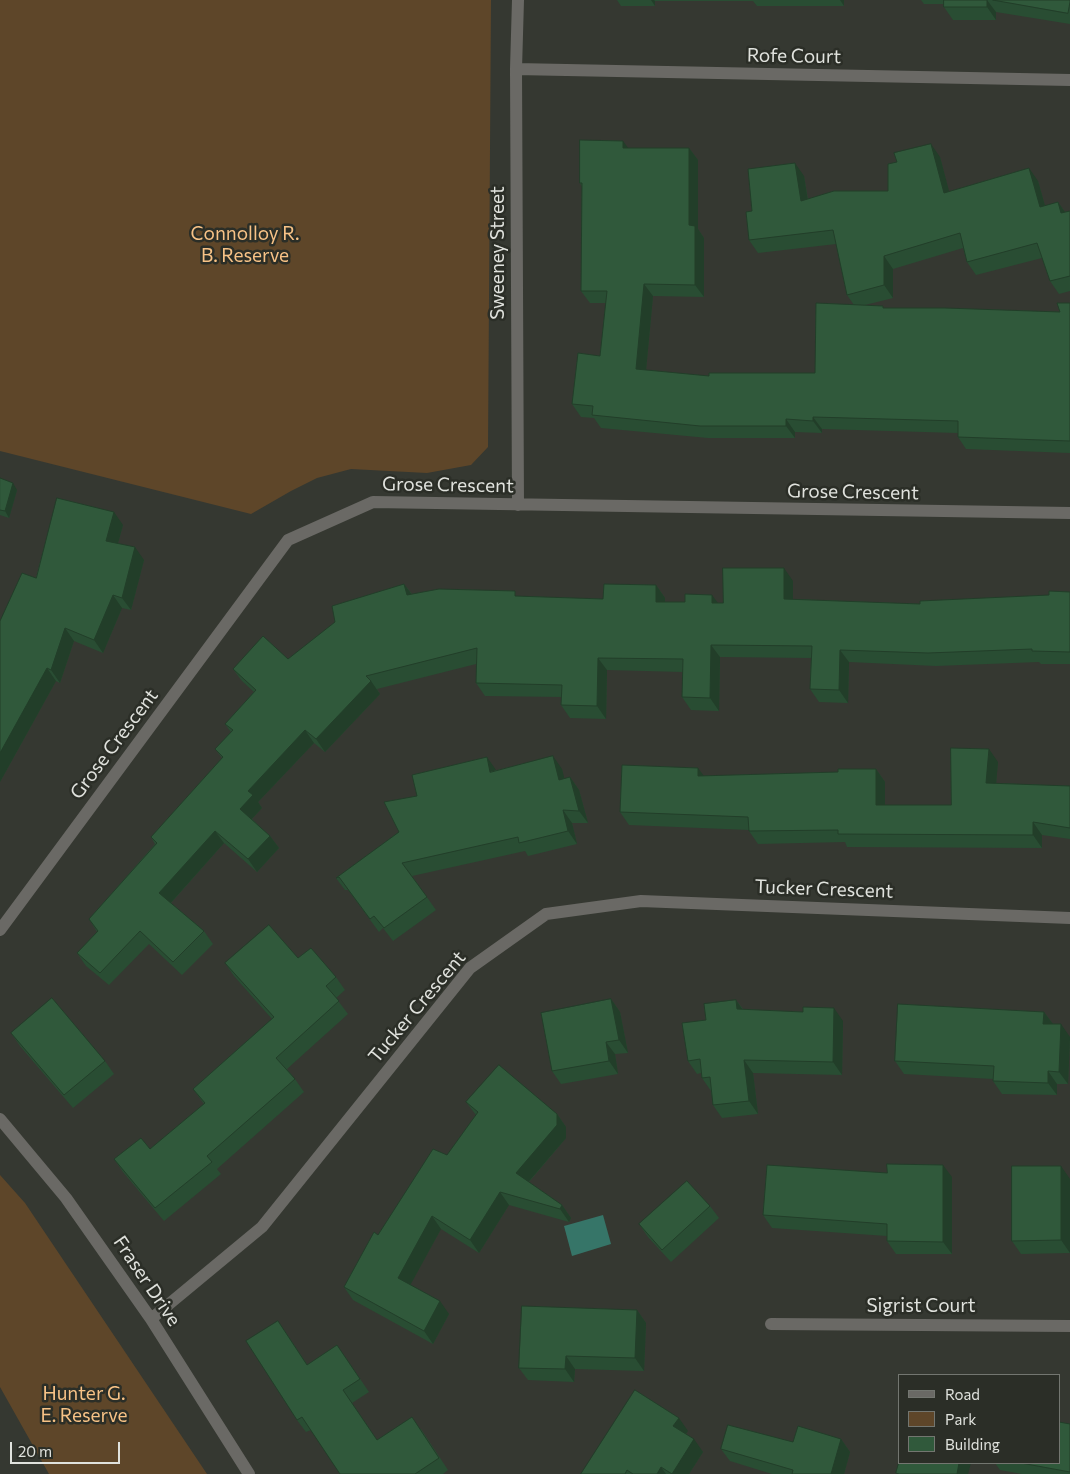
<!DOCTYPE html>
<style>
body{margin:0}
#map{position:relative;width:1070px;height:1474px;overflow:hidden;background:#353831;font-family:Commissioner,sans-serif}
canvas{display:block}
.legend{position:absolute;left:898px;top:1374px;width:162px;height:90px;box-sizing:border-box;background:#2b2e27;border:1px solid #737670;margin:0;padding:6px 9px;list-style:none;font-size:15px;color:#e0e2dd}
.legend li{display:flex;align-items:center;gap:10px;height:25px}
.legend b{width:25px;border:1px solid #737670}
.scale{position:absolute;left:10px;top:1442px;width:110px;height:22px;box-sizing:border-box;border:2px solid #e0e2dd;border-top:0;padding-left:6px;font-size:15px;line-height:18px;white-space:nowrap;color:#e0e2dd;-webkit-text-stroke:4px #2b2e27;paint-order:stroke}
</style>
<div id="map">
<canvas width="1070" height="1474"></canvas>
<ul class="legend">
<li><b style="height:6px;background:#6a6965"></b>Road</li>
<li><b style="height:14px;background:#5e4629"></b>Park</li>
<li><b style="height:14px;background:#30593b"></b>Building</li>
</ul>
<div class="scale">20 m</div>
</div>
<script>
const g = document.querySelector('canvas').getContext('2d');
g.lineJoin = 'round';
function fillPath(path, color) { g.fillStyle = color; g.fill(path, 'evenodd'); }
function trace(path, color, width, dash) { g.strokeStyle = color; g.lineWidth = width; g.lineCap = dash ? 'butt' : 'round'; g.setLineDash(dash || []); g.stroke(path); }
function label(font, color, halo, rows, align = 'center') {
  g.font = font + ' Commissioner,sans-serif'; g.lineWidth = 5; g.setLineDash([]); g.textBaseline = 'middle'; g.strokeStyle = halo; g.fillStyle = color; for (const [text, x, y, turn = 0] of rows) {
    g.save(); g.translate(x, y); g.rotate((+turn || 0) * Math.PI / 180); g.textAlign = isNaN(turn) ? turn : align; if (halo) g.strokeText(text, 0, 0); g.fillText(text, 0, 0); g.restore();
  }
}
fillPath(new Path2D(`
 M0,0H491L488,447L471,465L427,473L351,469L317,478L291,491L251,514L0,451Z
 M0,1175L25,1203L207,1474H49L0,1387Z`), '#5e4629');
fillPath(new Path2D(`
 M603,1215L611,1244L572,1256L564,1226Z`), '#367568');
trace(new Path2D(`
 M518,0L516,69L518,505
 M516,69L1070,80
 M0,930L288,540L373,502L1070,513
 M0,1119L66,1198L151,1319L249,1474
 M151,1319L262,1227L470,968L546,914L641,901L1070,918
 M771,1324L1070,1326`), '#6a6965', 12);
fillPath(new Path2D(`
 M617,0H844V6H757L753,1H655V6H621Z
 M921,0H1070V24L996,12V20H953L944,7V4H924Z
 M628,148H689L698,160V229L704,238V297L653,296L646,370L709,376L815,373L854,305L847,295L836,244L758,253L749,240L752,211L804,176L808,199L888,191L940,157L949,192L1038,181L1045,206L1058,202L1065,212L1070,211V291L1059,294L1050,281L1042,258L976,275L967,262L963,248L893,269V298L865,305L885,308L1060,312L1070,303V453L966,449L958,437V433L822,429V433L795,432V438H708L601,428L594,418L581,417L572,404L600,356L606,303H590L581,291L582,187L580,183Z
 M0,478L17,490L9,518L0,515Z
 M123,525L118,543L144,560L131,610L122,608L103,653L74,641L60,683L56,681L0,782L36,578Z
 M793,581V599L920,604L1049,595L1070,592V664H1041L1039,662L936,666L849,662L848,703L819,702L810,689L811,658L720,657L719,711L691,710L682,697L683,672L607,670L606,719L570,718L561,705L562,697L485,696L476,683V664L377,689L380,694L325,752L314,743L258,802L262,808L252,819L270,836L279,848L257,872L224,843L171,903L204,931L213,944L182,975L149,944L109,985L86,966L77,953L97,932L89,919L155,844L151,837L222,758L215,749L231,732L225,724L254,692L242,681L233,669L288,659L404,584L412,594L519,596L603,599L656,585L665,598V602L723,603Z
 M998,762L996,783L1070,786V839L1042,835V848L847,847L845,842L758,844L749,831V830L629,825L620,812L704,776L838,772L876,769L885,782V805H951Z
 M562,769L564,779L570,777L579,790L588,823H572L577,844L528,856L525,851L412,876L436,910L393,941L383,928L379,932L348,890H345L336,878L399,832L417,796L496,770Z
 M298,958L336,977L345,990L336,998L348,1014L287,1069L295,1079L304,1092L217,1169L221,1174L164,1221L123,1172L114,1159L150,1149L204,1104L193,1089L272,1019L234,976L225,963Z
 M611,999L620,1012L628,1053L615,1054L618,1074L561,1084L552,1071Z
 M736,1000L743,1009L843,1021L842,1075L753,1073L758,1114L722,1118L713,1105L711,1090V1091L702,1078L701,1073L697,1074L688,1061L706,1020Z
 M1044,1012L1053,1024L1070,1037L1068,1084H1057V1095L1002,1094L993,1081V1079L904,1074L895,1061Z
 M11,1033L105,1061L114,1074L73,1108L20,1046Z
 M466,1102L557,1114L566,1127V1138L529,1182L562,1205L571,1218L569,1222L509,1205L479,1253L441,1229L410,1285L449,1314L433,1344L353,1300L344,1287L378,1235L447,1155L476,1115Z
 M952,1177V1254H896L887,1241V1236L772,1228L763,1215Z
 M1070,1179V1253L1021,1254L1012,1241Z
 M710,1206L719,1218L671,1262L648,1237L639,1224Z
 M637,1310L646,1323L644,1371L575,1369L574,1382L528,1380L519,1368Z
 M278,1321L307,1364L346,1358L369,1392L352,1403L377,1440L421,1429L448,1470L443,1474H340L311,1430L306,1432L297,1420Z
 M1070,1424V1474H1022L1000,1470L995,1463H1059Z
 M688,1431L686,1434L703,1452L689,1474H581Z
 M841,1439L850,1452L844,1474H772L730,1461L721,1449L793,1442Z`), '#294d33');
fillPath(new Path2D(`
 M651,0H654L655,1V6Z
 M840,0H844V6Z
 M987,0L996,12V20L987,7Z
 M623,141L632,153L623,148Z
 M931,144L940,157L953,206L944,193Z
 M689,148L698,160V229L704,238V297L695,285L689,225Z
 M795,163L804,176L810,214L801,201Z
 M1029,168L1038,181L1049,220L1040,207Z
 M1058,202L1067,215L1061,213Z
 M884,256L893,269V298L884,285Z
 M644,284L653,296L645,381L636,369Z
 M813,417L822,429V433L813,421Z
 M786,419L795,432V438L786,426Z
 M13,483L17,490L9,518L5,511Z
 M114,512L123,525L115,554L106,541Z
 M135,547L144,560L131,610L122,598Z
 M784,568L793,581V612L784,599Z
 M404,584L413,596L407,595Z
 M656,585L665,598V615L656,602Z
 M113,595L122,608L103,653L94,640Z
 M712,595L721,607L712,603Z
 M65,628L74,641L60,683L51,670Z
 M711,645L720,657L719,711L710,698Z
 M840,650L849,662L848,703L839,690Z
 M598,658L607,670L606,719L597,706Z
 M47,668L56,681L0,782V753Z
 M371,681L380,694L325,752L316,739Z
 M305,730L314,743L258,802L262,808L249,822L240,809L248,791Z
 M989,749L998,762L995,796L986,783Z
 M553,756L562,769L568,793L559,780Z
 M487,757L496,770L490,772Z
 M698,768L707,780L698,776Z
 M876,769L885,782V818L876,805Z
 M570,777L579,790L588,823L579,811Z
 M563,810L572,823L577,844L568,831Z
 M1033,822L1042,835V848L1033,835Z
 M215,831L224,843L168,906L159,893Z
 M270,836L279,848L257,872L248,859Z
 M611,999L620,1012L628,1053L619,1040Z
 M736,1000L745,1013L737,1009Z
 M834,1008L843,1021L842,1075L833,1062Z
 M1044,1012L1053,1024H1043Z
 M1061,1024L1070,1037L1068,1084L1059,1072Z
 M606,1042L615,1054L618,1074L609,1061Z
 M744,1060L753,1073L758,1114L749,1101Z
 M1048,1071L1057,1084V1095L1048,1083Z
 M557,1114L566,1127V1138L525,1186L516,1173Z
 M943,1165L952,1177V1254L943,1242Z
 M1061,1166L1070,1179V1253L1061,1240Z
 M500,1192L509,1205L479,1253L470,1240Z
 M562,1205L571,1218L569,1222L560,1209Z
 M432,1216L441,1229L407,1291L398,1278Z
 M440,1301L449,1314L433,1344L424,1331Z
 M637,1310L646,1323L644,1371L635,1358Z
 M566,1356L575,1369L574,1382L565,1369Z
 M679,1418L688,1431L682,1439L673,1426Z
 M694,1439L703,1452L689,1474H672Z
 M841,1439L850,1452L844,1474H831Z
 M959,1463H971L968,1474H957Z
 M661,1467L666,1474H657Z`), '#223e29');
const building = new Path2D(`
 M944,0H987V7H944Z
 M993,0H1070V2L1068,13Z
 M580,140L623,141V148H689V225L695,226V285L644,284L636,369L709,376V373H815L816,303L883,306V308H945L1060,312L1057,303H1070V441L958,437V421L813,417V421L786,419V426H700L592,415L593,406L572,404L578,353L600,356L607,291H581L582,183H580Z
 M931,144L944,193L1029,168L1040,207L1058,202L1061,213L1070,211V276L1050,281L1037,243L967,262L960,233L884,256V285L847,295L833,230L749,240L746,212L752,211L748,169L795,163L801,201L834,191H888V164L897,162L894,153Z
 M0,478L13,483L5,511L0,510Z
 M57,498L114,512L106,541L135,547L122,598L113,595L94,640L65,628L51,670L47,668L0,753V621L22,573L36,578Z
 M723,568H784V599L920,604V601L1049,595V591L1070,592V652L1032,651V649L928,653L840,650L839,690L810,689L812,646L711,645L710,698L682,697L683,659L598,658L597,706L561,705L562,685L476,683L477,648L366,676L371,681L316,739L305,730L248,791L253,795L240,809L270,836L248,859L215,831L159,893L204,931L173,962L140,931L100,973L77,953L98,931L89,919L157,843L151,837L223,757L215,749L233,730L225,724L256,690L233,669L263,636L288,659L335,622L332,606L404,584L407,595L439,589L515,591V596L603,599L604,584L656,585V602H685V594L712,595V603H723Z
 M951,748L989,749L986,783L1070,786V828L1033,822V835L838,834V830L749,831L748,817L620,812L622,765L698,768V776L838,772V769H876V805H951Z
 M553,756L559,780L570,777L579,811L563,810L568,831L519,843L518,837L402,863L427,897L384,928L374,916L370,919L339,877L336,878L399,832L384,802L417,796L412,775L487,757L490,772Z
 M269,925L298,958L311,948L336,977L326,986L339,1001L276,1058L295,1079L207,1156L212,1162L155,1208L114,1159L141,1138L150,1149L205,1103L193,1089L274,1017L225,963Z
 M52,998L105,1061L64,1095L11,1033Z
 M611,999L619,1040L606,1042L609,1061L552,1071L541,1013Z
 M736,1000L737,1009L803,1012V1007L834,1008L833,1062L744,1060L749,1101L713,1105L710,1077L702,1078L700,1059L688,1061L682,1023L706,1020L704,1004Z
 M898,1004L1044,1012L1043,1024H1061L1059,1072L1048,1071V1083L993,1081L994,1066L895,1061Z
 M499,1065L557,1114V1125L516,1173L562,1205L560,1209L500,1192L470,1240L432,1216L398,1278L440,1301L424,1331L344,1287L374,1232L378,1235L433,1149L447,1155L478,1112L466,1102Z
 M887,1164L943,1165V1242L887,1241V1224L763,1215L767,1165L887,1173Z
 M1012,1166H1061V1240L1012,1241Z
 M687,1181L710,1206L662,1250L639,1224Z
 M522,1306L637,1310L635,1358L566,1356L565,1369L519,1368Z
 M278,1321L307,1365L337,1345L360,1379L343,1390L377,1440L412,1417L439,1458L415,1474H340L302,1417L297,1420L246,1341Z
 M635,1390L679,1418L673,1426L694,1439L672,1474L661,1467L657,1474H633L627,1470L625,1474H581Z
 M1059,1422L1070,1424V1472L1021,1463H1059Z
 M728,1425L793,1442L798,1426L841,1439L831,1474H792L793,1470L721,1449Z
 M899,1462V1463H959L957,1474H899L896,1473Z`);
fillPath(building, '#30593b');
trace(building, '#223e29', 1);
label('19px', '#e0e2dd', '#2b2e27', [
 ["Rofe Court",794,56,1],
 ["Sweeney Street",498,253,-90],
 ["Grose Crescent",448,485,1],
 ["Grose Crescent",853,492,1],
 ["Grose Crescent",114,744,-53],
 ["Tucker Crescent",824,889,2],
 ["Tucker Crescent",417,1007,-50],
 ["Fraser Drive",147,1281,56],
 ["Sigrist Court",921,1306]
]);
label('19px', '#f7c286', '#2b2e27', [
 ["Connolloy R.",245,234],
 ["B. Reserve",245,256],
 ["Hunter G.",84,1394],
 ["E. Reserve",84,1416]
]);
</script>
